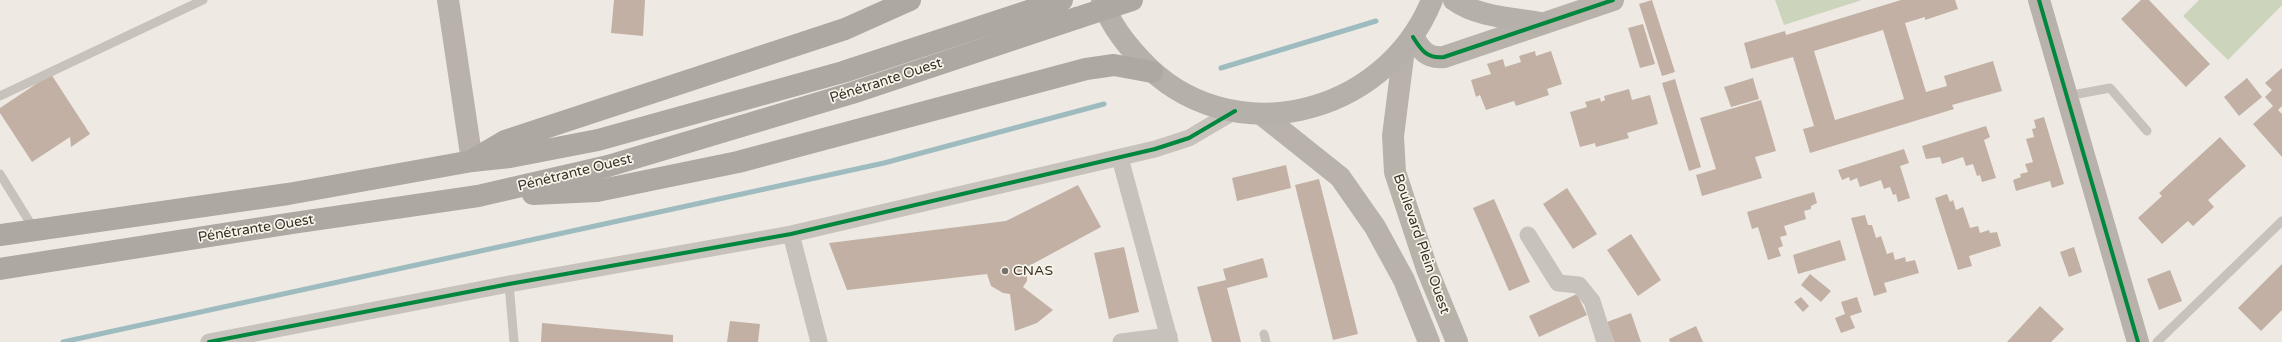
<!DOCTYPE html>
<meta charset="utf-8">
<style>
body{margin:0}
canvas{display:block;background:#eeeae3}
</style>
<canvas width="2282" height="342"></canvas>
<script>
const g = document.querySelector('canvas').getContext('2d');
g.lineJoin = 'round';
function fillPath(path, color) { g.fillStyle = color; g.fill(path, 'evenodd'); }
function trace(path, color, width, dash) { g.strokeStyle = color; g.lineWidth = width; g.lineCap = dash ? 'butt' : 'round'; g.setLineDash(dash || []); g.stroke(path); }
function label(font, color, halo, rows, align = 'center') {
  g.font = font + ' "Varela Round",sans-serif'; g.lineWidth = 3.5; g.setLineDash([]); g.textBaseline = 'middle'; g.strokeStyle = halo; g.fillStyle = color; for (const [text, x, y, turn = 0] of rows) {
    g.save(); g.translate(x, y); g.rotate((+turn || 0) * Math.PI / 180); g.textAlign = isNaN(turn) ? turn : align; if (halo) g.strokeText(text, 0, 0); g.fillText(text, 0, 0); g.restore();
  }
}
fillPath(new Path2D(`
 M1775,0H1862L1784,25Z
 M2199,0H2282V5L2228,60L2183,16Z`), '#ccd4bc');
trace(new Path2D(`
 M1221,68L1376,21
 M63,342L884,163L1104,104`), '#9ebcbf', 5);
fillPath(new Path2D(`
 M614,0H645L643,36L611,33Z
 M1652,0L1675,72L1662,76L1639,4Z
 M1901,0H1955L1958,9L1925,20V17L1905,23L1926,92L1947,86L1944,76L1993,61L2002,91L1952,105L1954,109L1810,153L1803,129L1814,126L1793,57L1751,69L1744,43L1785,31L1786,35ZM1883,30L1904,99L1835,120L1814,51Z
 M2141,0H2149L2210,64L2186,87L2121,19Z
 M1643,24L1655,64L1640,68L1628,28Z
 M1535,51L1536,56L1551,51L1562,84L1547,89L1549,95L1516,106L1514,101L1486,110L1480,95L1476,97L1471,80L1491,74L1487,64L1503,59L1505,67L1521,62L1519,56Z
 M2282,68V106L2278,110L2282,114V157L2253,124L2273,106L2265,97L2272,90L2265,83Z
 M51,74L90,134L71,147L70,137L32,162L0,113V108Z
 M1753,78L1759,99L1731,107L1724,87Z
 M2247,78L2262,97L2239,116L2224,97Z
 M1675,79L1701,167L1689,171L1662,83Z
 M1629,89L1632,100L1650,95L1658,124L1627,133L1629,138L1596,147L1595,143L1580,147L1570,112L1587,107L1585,102L1600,98L1601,102L1605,100L1604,96Z
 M1761,100L1776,151L1755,157L1762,178L1702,196L1696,175L1716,169L1700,118Z
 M2044,117L2064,184L2052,188L2050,181L2016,191L2013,180L2021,177L2020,174L2028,172L2025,164L2033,162L2026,139L2034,137L2032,129L2036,128L2034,120Z
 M1986,126L1990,137L1984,140L1996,178L1982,182L1980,175L1977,176L1973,164L1966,166L1963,157L1942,164L1940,157L1926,159L1922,146Z
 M2220,137L2246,166L2208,200L2214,207L2193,226L2188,221L2162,244L2138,218L2162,196L2159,193Z
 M1904,149L1909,163L1900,166L1910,198L1898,202L1896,194L1893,195L1890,187L1884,189L1881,180L1860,187L1857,178L1850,181L1849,177L1842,180L1838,170Z
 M1286,165L1291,188L1237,201L1232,178Z
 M1319,179L1358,334L1333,340L1295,185Z
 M1078,185L1101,227L1027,267V281L1023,287L1053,310L1037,323L1015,331L1010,294L1003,293L991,286L987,274L847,290L829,243L1006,221Z
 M1567,188L1597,234L1573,249L1543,204Z
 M1814,192L1817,203L1811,206V209L1804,211L1806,219L1784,226L1787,235L1780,237L1783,246L1778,248L1781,256L1768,260L1758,227L1752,229L1747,212Z
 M1947,194L1950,202L1953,200L1956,210L1963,207L1970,228L1978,226L1980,233L1989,230L1990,233L1997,232L2001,246L1969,256L1972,266L1958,270L1935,198Z
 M1494,199L1530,282L1509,291L1473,208Z
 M1865,215L1868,225H1872L1876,238L1881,236L1887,254L1893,252L1895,260L1905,257L1906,262L1915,260L1919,273L1884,283L1887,292L1874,296L1851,218Z
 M1631,234L1661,280L1638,296L1607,250Z
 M1840,240L1846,260L1798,274L1793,255Z
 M1124,247L1139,312L1109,319L1094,253Z
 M2074,247L2082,272L2069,277L2060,252Z
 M1263,258L1268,277L1227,288L1241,342H1212L1197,287L1226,280L1223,269Z
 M2282,264V310L2261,331L2238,308Z
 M2170,270L2182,301L2159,310L2147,279Z
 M1810,274L1831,291L1821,302L1801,285Z
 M1577,294L1587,315L1539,337L1529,316Z
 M1801,297L1809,306L1803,312L1794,302Z
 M1857,297L1862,312L1850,316L1855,328L1841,333L1835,318L1845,314L1841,302Z
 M2040,306L2064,329L2051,342H2007Z
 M1631,313L1641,342H1614L1607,322Z
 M730,321L760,324L758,342H727Z
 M542,323L673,335V342H541Z
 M1696,326L1703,342H1670L1669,339Z`), '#c2b0a4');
trace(new Path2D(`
 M0,96L203,0
 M2067,96L2110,88L2147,131
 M0,174L34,229
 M509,284L514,342
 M1264,334L1266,342
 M2157,342L2282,221`), '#c7c2bb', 9);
trace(new Path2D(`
 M1120,158L1170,342
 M791,234L819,342
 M1528,235L1558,283L1579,285L1592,301L1605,342
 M209,342L509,284L791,234L1155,149L1189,138L1235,111
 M1121,342L1169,336`), '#c7c2bb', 17);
trace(new Path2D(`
 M448,0L472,161
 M2039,0L2138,342
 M1413,37C1421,50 1427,59 1444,57L1613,0
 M1404,49L1393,136L1395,172L1427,269L1457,342
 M1261,114L1340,177L1375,227L1404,280L1429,342`), '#b8b2ab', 22);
trace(new Path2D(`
 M1102,0C1109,23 1125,43 1141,60C1229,155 1385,117 1432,0
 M1454,0C1477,17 1513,18 1540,23`), '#b6b0aa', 22);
trace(new Path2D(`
 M476,158L505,141L845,29L910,0
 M533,194L597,191L738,162L1086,69L1114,65L1152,72
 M0,235L288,194L472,161L510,157L598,140L843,72L1062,0
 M0,269L293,223L478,196L608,166L852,93L1077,18`), '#ada8a2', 22);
trace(new Path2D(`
 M1077,18L1132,0`), '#ada8a2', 22);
trace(new Path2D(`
 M2039,0L2138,342
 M1413,37C1421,50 1427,59 1444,57L1613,0
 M209,342L509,284L791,234L1155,149L1189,138L1235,111`), '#00873e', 4);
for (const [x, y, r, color] of [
 [1005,271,4,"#78716a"]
]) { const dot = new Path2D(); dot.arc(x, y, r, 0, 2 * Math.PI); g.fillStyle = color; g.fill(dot); trace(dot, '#faf5ea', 1.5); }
label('14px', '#383029', '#faf5ea', [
 ["Pénétrante Ouest",886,81,-18],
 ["Pénétrante Ouest",575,173,-14],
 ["Pénétrante Ouest",256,229,-9],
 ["Boulevard Plein Ouest",1421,244,71]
]);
label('14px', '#383029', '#faf5ea', [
 ["CNAS",1013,271]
], 'left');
</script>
